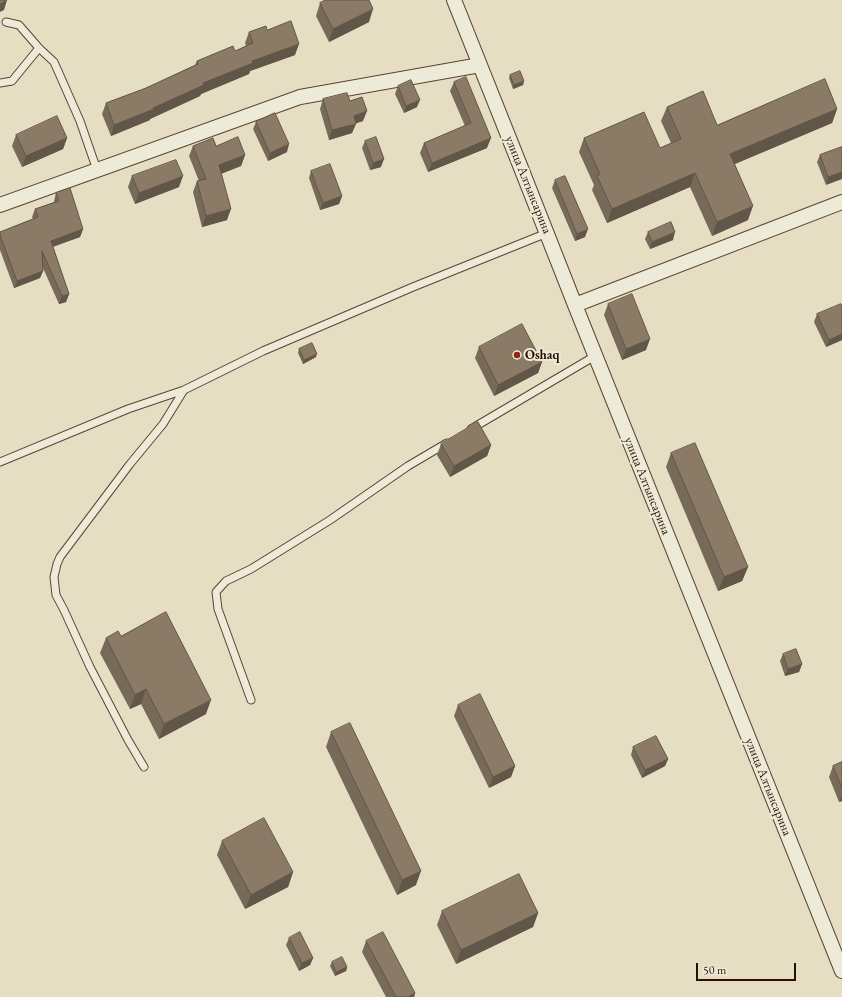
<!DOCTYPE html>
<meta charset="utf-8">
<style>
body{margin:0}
#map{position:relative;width:842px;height:997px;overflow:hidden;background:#e5dec3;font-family:"EB Garamond",serif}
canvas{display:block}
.scale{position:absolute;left:696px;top:963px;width:100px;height:18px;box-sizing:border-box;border:2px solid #2a0f02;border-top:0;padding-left:5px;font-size:12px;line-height:14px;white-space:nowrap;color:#2a0f02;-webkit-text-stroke:3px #eeead8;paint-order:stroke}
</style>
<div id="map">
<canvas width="842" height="997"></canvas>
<div class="scale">50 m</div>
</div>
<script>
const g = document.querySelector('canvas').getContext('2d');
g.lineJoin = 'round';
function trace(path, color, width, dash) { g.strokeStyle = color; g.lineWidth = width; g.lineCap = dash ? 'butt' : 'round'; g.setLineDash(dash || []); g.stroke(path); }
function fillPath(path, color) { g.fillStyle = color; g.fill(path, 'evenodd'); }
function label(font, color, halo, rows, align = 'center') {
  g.font = font + ' "EB Garamond",serif'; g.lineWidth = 4; g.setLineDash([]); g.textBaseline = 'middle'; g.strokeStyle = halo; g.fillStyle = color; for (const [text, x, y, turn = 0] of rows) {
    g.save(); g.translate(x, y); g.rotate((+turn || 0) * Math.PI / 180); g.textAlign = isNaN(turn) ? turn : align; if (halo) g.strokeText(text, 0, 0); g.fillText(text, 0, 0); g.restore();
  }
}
const lane = new Path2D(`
 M6,22L19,25L39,48L54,62L80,121L97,170
 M0,83L12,81L39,48
 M471,429L595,356
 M0,462L128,409L184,390L263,351L413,287L547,233
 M251,700L218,609L216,592L226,581L251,569L330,520L408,466L447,443
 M144,767L128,740L90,667L64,610L56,595L54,577L57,564L60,557L130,464L163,424L184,390`);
const street = new Path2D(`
 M454,0L521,168L575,305L842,971
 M0,205L300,97L480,65
 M575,305L842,202`);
trace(lane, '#594332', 9);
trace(street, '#594332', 16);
trace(lane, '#eeead8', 7);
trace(street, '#eeead8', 14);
fillPath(new Path2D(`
 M320,3L369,22L329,42L316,16Z
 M267,30L295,55L250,71L249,74L201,94L200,96L150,119V120L111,136L102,114L106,103L146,88L195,65L197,61L235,51L246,46L245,43L249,32Z
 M510,75L524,81L523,85L513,89L509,78Z
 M454,82L487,148L428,172L420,153L424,143L465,126L450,91Z
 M398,86L417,107L404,113L395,94Z
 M323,99L350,101L363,121L356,123L352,133L329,140L320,109Z
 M667,107L717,125L837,109L832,123L735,164L748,220L712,236L690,187L607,223L592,190L594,185L579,152L584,138L660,148L671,143L661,121Z
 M256,122L287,152L268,161L253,129Z
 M16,135L67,138L63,149L22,167L12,146Z
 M365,141L381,167L370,170L362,148Z
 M193,146H216L245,155L241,166L221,174L227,220L202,227L193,192L197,181H199L189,156Z
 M842,147L826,185L817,162L820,155Z
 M311,171L342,196L339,204L320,210L309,178Z
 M132,176L179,187L135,204L128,187Z
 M555,180L585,237L575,241L552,188Z
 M56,193L83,229L80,237L53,247L69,294L66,302L59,304L43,268V271L40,278L14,288L0,250V232L33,219L32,217L35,209L54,202V201Z
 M648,232L673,240L650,249L645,239Z
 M608,304L646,350L622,360L604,315Z
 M842,307V340L826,347L814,322L817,314Z
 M479,347L542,362L538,373L494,396L475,358Z
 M299,349L316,357L303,364L298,353Z
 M441,444L491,445L487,456L450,477L437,455Z
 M671,453L748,567L742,581L718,591L666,467Z
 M121,636L206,714L159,739L141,704L130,709L100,653L106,638Z
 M783,654L802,664L799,672L785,676L780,661Z
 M458,705L515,766L511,777L489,788L454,716Z
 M331,732L416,885L397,895L326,747Z
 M633,747L668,759L665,766L642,778L631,755Z
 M842,762V801L839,802L829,777L833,766Z
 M222,841L293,872L288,887L245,909L217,855Z
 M442,911L538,913L533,927L456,964L437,925Z
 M289,938L313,958L310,965L299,971L286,945Z
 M366,941L415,993L414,997H386L362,952Z
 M332,962L347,967L346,971L335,976L330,966Z`), '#786a58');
fillPath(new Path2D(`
 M7,0L4,10L0,12V4Z
 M373,9L369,22L329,42L333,29Z
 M299,44L295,55L250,71L249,74L201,94L200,96L150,119V120L111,136L114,125L153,108L203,83L252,61Z
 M524,81L523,85L513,89L514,85Z
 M420,100L417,107L404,113L406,106Z
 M837,109L832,123L725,168L730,154Z
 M367,111L363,121L354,124H356L352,133L329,140L332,130L354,116Z
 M67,138L63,149L22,167L26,156Z
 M491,138L487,148L428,172L432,163Z
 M289,144L287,152L268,161L270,153Z
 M245,155L241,166L215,176L219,165Z
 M384,159L381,167L370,170L373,163Z
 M842,172V179L826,185L828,177Z
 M695,173L690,187L607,223L612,209Z
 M183,176L179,187L135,204L139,193Z
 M342,196L339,204L320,210L323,203Z
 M753,206L748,220L712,236L717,222Z
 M231,209L227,220L202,227L206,216Z
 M83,229L80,237L48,248L51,241Z
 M588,229L585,237L575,241L577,234Z
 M675,232L673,240L650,249L652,242Z
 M43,271L40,278L14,288L17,281Z
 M69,294L66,302L59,304L62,296Z
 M842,334V340L826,347L829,340Z
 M650,339L646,350L622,360L626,349Z
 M317,354L316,357L303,364L304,360Z
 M542,362L538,373L494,396L498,385Z
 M491,445L487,456L450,477L454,466Z
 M748,567L742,581L718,591L724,577Z
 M802,664L799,672L785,676L788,669Z
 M146,689L141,704L130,709L135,695Z
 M211,700L206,714L159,739L164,724Z
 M668,759L665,766L642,778L645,770Z
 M515,766L511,777L489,788L493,777Z
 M842,796V801L839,802Z
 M421,871L416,885L397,895L402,880Z
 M293,872L288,887L245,909L251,895Z
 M538,913L533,927L456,964L461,950Z
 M313,958L310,965L299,971L302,963Z
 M347,967L346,971L335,976L336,972Z
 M415,993L414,997H408Z`), '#615647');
const building = new Path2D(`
 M0,0H7L0,4Z
 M326,0H369L373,9L333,29L320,3Z
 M291,21L299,44L252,61L253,63L203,83L204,85L153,108L154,109L114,125L106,103L146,88L198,64L197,61L233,46L235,51L253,43L249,32L266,26L267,30Z
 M520,71L524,81L514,85L510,75Z
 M466,77L491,138L432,163L424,143L471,123L454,82Z
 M825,79L837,109L730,154L753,206L717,222L695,173L612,209L597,176L600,174L584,138L644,112L660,148L681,139L667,107L703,91L717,125Z
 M411,80L420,100L406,106L398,86Z
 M347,93L350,101L362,97L367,111L354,116L356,124L332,130L323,99Z
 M275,113L289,144L270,153L256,122Z
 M57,116L67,138L26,156L16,135Z
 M238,137L245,155L219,165L231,209L206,216L197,181L206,179L193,146L213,138L216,146Z
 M376,137L384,159L373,163L365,141Z
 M842,147V172L828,177L820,155Z
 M176,160L183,176L139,193L132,176Z
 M330,164L342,196L323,203L311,171Z
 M565,176L588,229L577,234L555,180Z
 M70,188L83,229L51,241L69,294L62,296L42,251L43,271L17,281L0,235V232L38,217L35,209L59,201L56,193Z
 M671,222L675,232L652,242L648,232Z
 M632,294L650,339L626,349L608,304Z
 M841,304L842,307V334L829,340L817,314Z
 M522,324L542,362L498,385L479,347Z
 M312,343L317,354L304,360L299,349Z
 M478,422L491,445L454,466L441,444Z
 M695,443L748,567L724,577L671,453Z
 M166,612L211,700L164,724L146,689L135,695L106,638L118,631L121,636Z
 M796,649L802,664L788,669L783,654Z
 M480,694L515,766L493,777L458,705Z
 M350,723L421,871L402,880L331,732Z
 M656,736L668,759L645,770L633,747Z
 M842,762V788L833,766Z
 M264,818L293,872L251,895L222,841Z
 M519,874L538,913L461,950L442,911Z
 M300,932L313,958L302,963L289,938Z
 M383,932L415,993L408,997H396L366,941Z
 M342,957L347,967L336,972L332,962Z`);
fillPath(building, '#8b7b66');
trace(building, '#615647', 1);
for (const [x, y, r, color] of [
 [517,355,4,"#8f2418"]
]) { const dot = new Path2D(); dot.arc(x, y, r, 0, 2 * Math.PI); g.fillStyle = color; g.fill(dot); trace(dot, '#eeead8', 1.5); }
label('13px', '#2a0f02', '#eeead8', [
 ["улица Алтынсарина",528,185,68],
 ["улица Алтынсарина",647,486,68],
 ["улица Алтынсарина",768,787,68]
]);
label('bold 13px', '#2a0f02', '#eeead8', [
 ["Oshaq",525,355]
], 'left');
</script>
